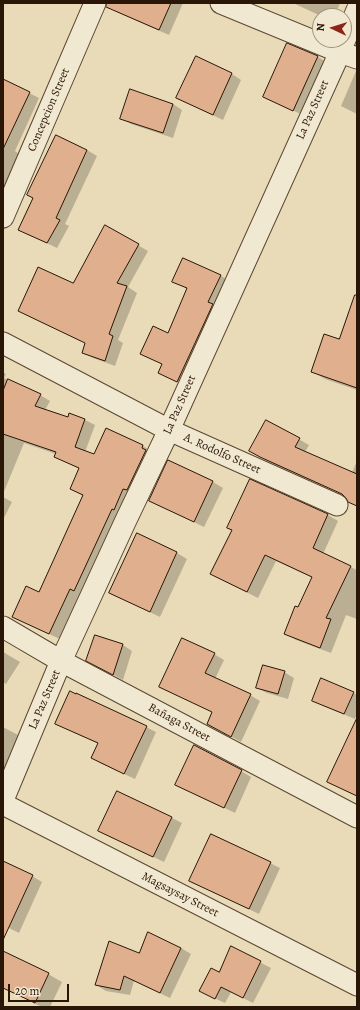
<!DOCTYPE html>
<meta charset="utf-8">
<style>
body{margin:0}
#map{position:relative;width:360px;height:1010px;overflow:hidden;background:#e9dbb8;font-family:Alegreya,serif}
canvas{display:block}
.frame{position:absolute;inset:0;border:4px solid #2a1606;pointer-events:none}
.north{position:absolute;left:312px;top:8px;width:40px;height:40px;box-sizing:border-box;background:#f1e8d1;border:1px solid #a19480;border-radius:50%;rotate:274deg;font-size:11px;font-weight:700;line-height:16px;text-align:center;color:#2a1606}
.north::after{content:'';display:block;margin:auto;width:14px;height:18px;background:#8f2418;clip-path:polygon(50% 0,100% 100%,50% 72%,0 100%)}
.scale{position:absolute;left:8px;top:984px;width:61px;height:18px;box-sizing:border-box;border:2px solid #2a1606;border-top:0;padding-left:5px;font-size:12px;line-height:14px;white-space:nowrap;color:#2a1606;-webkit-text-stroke:3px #f1e8d1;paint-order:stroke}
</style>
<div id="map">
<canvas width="360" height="1010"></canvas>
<div class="frame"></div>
<div class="north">N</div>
<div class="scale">20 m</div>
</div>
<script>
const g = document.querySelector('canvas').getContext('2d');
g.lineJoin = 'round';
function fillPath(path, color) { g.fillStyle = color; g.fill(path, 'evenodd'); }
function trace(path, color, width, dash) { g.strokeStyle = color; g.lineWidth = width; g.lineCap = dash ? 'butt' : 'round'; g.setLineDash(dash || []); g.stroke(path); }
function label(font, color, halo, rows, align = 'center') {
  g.font = font + ' Alegreya,serif'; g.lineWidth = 3.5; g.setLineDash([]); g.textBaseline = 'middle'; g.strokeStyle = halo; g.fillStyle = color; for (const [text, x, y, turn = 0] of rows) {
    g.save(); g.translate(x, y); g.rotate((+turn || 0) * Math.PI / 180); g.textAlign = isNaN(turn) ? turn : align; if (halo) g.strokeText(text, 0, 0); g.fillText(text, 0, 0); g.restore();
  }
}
fillPath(new Path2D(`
 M111,3H183L169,35L119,13L109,7Z
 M293,3H340L335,16H321Z
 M288,45L318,57L328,63L303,115L274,102Z
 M196,57L232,74L241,80L223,120L187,103L177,98Z
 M356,71H357V114L341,106Z
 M3,80L39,98L15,151L19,154L3,188Z
 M173,104L182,110L173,138L131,124L121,118Z
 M56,136L87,150L97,156L65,224L69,226L57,248L29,235L20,230L34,198Z
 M106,227L148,251L128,287L137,293L118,340L123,343L115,366L93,358L83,352L86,343L29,316L19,311L73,285Z
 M221,276L230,281L188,387L159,373L162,364L151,359L169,334L187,289L174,281Z
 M357,294V390L325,379L313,372L340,340Z
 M3,372L6,374L4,378L40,395L50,401L45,410L69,418L85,420L95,425L85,452L94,456L107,429L143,446L153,452L85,596L80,594L60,639L23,622L39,593L83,496L71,489L80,469L65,462L55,457L56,454L24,443L3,494Z
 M267,421L309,445L305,452L352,473L356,463H357V506L346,496L271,463L261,457Z
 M169,461L213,482L223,488L204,527L160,506Z
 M250,480L328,515L338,521L323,554L357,570V619L346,615L331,653L296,640L286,634L313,578L276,561L258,598L222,580L233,530Z
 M3,497L12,502L3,520Z
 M137,535L177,553L187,559L160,617L120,598Z
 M123,645L132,651L123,680L97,666Z
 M3,652L20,662L6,684L3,682Z
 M214,654L224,660L215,679L250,695L260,701L241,742L218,729L213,712L160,686Z
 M284,672L294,678L288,699L267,693L257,688Z
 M353,693L357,695V713L355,719L323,706L313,700Z
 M57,724L146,727L156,732L135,779L102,764L92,758L99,744L66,729Z
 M3,727L20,736L3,772Z
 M241,771L251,777L235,813L187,790Z
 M117,792L172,818L182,823L164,862L109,836L99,831Z
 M3,863L32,876L42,882L19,933L3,925Z
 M270,863L280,868L259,914L200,886Z
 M181,948L191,954L170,998L134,981L130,995L106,991L96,985L139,954Z
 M232,948L271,968L253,1003L231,992L225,1003L210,996L219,973Z
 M3,952L48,974L62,982L50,1007H42L3,988Z`), '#0003');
const building = new Path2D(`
 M107,3H171L159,30L106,7Z
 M287,43L318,56L293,111L263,97Z
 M196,56L232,73L213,115L176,98Z
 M3,79L30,92L3,149Z
 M130,89L173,104L163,133L120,119Z
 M56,135L87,150L56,218L60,220L47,243L18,230L33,198L27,195Z
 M105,225L139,244L117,283L127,286L109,334L113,336L105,361L82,353L85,343L18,311L38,267L73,283Z
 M183,258L221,275L208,302L213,304L177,382L158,373L162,364L140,354L153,326L168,333L187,288L172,282Z
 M355,295H357V388L311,372L324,334L339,339Z
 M8,379L41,394L35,406L68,417L69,413L85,419L75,447L94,454L106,428L143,445L142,448L146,450L127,490L123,489L114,510L112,509L74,591L70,589L49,634L12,617L26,586L39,592L83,495L70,489L79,468L54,457L56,452L3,434V391Z
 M266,420L300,438L295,447L357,474V506L348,502L346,498L342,494L260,457L249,451Z
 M168,460L213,481L194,522L149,501Z
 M250,479L328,514L313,548L351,566L326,618L331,619L320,648L284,634L295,606L298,607L312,577L265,555L247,592L210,574L232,530L227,528Z
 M137,533L177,552L150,612L109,593Z
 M95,635L123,644L113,675L86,661Z
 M182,638L215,653L205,673L251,694L231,737L207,724L212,712L159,687Z
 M263,665L285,671L278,694L256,688Z
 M321,678L354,692L344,714L312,701Z
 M70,691L76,694V693L147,726L124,774L91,758L98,743L55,724Z
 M357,718V796L327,782Z
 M194,745L242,770L224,808L175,785Z
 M117,791L172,817L153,857L98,831Z
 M211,834L271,862L249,909L189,881Z
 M3,861L33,875L3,940Z
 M148,932L181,948L160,993L124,976L120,990L95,985L109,941L139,953Z
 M231,946L261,961L243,998L221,987L215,999L199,991L211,968L219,972Z
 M3,951L49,973L35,1003L3,988Z`);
fillPath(building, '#e0b08e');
trace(building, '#2a1606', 1);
const minor = new Path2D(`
 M221,3L340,52L357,58
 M3,217L95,3
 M3,343L169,430L337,505
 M3,627L61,661L357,817
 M3,800L61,661L126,520L169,430L340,52L357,10
 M3,804L357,985`);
trace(minor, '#5a4732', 23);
trace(minor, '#f1e8d1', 21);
label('12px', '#2a1606', '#f1e8d1', [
 ["Concepcion Street",49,110,-67],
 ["La Paz Street",313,110,-66],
 ["La Paz Street",180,405,-66],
 ["A. Rodolfo Street",222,454,24],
 ["La Paz Street",45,700,-67],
 ["Bañaga Street",179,723,28],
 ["Magsaysay Street",180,895,27]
]);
</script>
